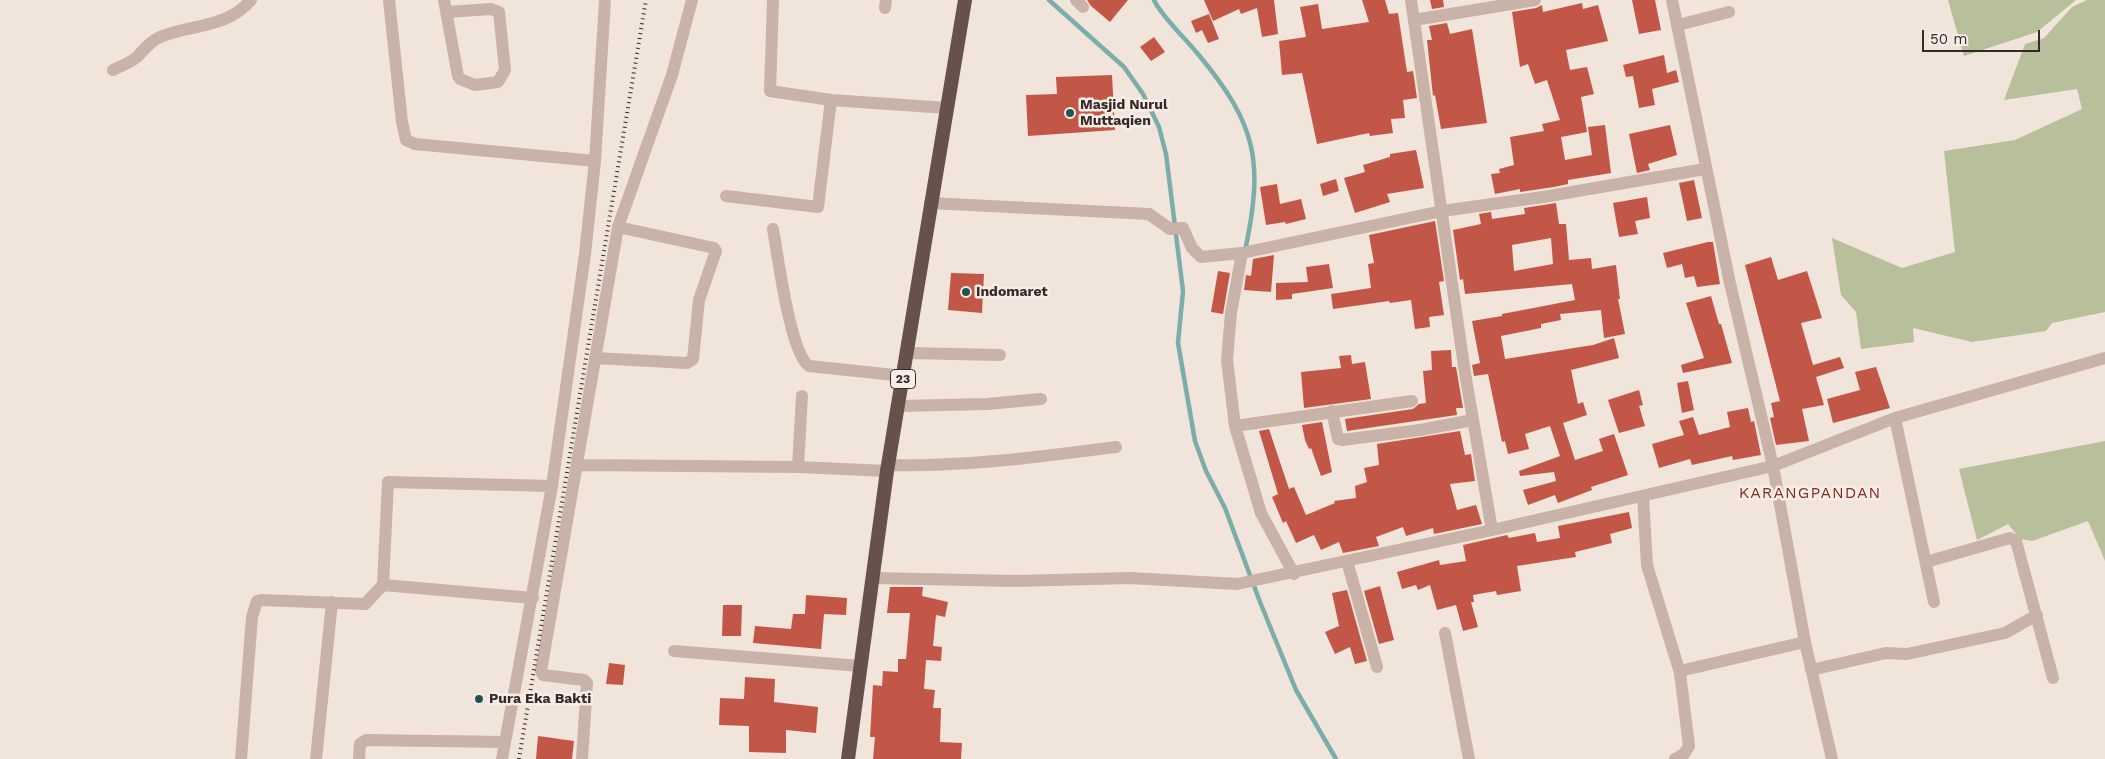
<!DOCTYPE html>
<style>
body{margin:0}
#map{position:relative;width:2105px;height:759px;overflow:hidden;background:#f1e4db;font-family:"Work Sans",sans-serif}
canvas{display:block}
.scale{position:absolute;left:1922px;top:30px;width:118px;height:22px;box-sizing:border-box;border:2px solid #352a27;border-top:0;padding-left:6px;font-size:15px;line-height:18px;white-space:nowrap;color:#352a27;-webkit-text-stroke:4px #f9eee7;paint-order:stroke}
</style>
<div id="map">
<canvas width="2105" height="759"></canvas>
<div class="scale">50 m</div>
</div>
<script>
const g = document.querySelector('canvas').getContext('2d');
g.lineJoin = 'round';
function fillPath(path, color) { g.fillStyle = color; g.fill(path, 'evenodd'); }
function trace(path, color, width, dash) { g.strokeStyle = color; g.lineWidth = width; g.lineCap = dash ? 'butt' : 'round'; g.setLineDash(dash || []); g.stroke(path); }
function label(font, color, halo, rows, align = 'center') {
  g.font = font + ' "Work Sans",sans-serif'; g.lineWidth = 5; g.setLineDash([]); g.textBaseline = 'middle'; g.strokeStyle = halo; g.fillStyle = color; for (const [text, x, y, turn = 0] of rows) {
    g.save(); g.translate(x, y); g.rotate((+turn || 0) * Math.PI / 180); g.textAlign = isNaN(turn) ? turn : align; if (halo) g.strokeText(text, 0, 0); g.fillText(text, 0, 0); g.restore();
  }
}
fillPath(new Path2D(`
 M1948,0H2076L2037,32L1964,56Z
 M2087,0H2105V312L2052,323L2046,331L1972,342L1913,328L1914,342L1861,349L1856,312L1841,295L1832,238L1902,268L1955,252L1944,151L2015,140L2082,109L2077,89L2004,100L2025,44L2044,38L2072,7Z
 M2105,441V561L2088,521L2032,541L2020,539L2008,524L1977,540L1959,469Z`), '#b7bf9b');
trace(new Path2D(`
 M1049,0L1124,67L1143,94L1159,127L1166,154L1183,291L1178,343L1195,441L1206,471L1225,508L1260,602L1296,690L1336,759
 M1154,0C1162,17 1185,38 1198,54C1257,125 1264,161 1245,251`), '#7bada9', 4.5);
fillPath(new Path2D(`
 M1087,0H1128L1110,22L1091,6Z
 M1204,0H1274L1278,34L1262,37L1257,8L1241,14L1239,9L1213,21Z
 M1362,0H1385L1389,14L1398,13L1407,72L1413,71L1417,98L1403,100L1405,118L1391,119L1393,133L1370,136L1369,133L1317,144L1302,73L1282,75L1279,41L1306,37L1300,7L1318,4L1322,29L1369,22Z
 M1430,0H1443L1444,7L1432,9Z
 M1632,0H1655L1661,30L1639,34Z
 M1582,3L1583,9L1598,5L1608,41L1566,50L1570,70L1587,67L1594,94L1581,97L1587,132L1561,137L1565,160L1592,155L1588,127L1605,125L1611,173L1568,180V184L1554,187L1520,192V189L1495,194L1491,174L1500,173L1499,169L1514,165L1510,137L1544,131L1542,124L1560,120L1547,80L1535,84L1528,64L1520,67L1512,12L1536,8L1542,5L1543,12Z
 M1209,14L1219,39L1208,43L1202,30L1196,33L1191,21Z
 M1447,23L1450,34L1472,29L1487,123L1441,129L1435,95L1433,96L1427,40H1432L1429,26Z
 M1154,37L1165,52L1151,61L1140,47Z
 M1664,55L1667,73L1676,70L1679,82L1652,89L1655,105L1639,108L1633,76L1626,77L1623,65Z
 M1112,75L1115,130L1028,136L1026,95L1057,94L1056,77Z
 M1670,125L1677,155L1648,164L1650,170L1637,173L1629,134Z
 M1416,150L1424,188L1387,194L1390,202L1355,213L1344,178L1365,172L1363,165L1390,157V154Z
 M1336,179L1339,191L1323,196L1320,184Z
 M1694,180L1702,218L1687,221L1679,183Z
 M1277,184L1280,204L1301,199L1306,219L1286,224L1285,222L1266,225L1260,187Z
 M1647,197L1650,218L1635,221L1638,234L1619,237L1613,203Z
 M1556,203L1559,224H1566L1569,260L1591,258L1592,269L1616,265L1620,299H1618L1625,334L1604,338L1601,310L1560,314L1561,320L1541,324V328L1501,336L1505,359L1593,345L1614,338L1619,358L1571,370L1578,404L1583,402L1587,415L1563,423L1575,460L1603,451L1599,439L1614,434L1628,475L1591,487L1592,490L1558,503L1555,495L1528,505L1523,490L1556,481L1554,472L1520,476L1519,471L1560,456L1550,426L1525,434L1529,449L1508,454L1505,441L1502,442L1488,374L1474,376L1472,365L1480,363L1472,321L1502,316V314L1575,300L1572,284L1465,294L1463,279L1460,280L1453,230L1481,224L1479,214L1491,212L1492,219L1525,214L1524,208ZM1551,238L1553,264L1514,271L1512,245Z
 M1435,221L1444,281L1439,282L1444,315L1429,317L1430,327L1415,329L1411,300L1390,303L1389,301L1333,309L1331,294L1371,288L1368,264L1374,263L1369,235Z
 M1708,242H1713L1720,284L1697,287L1694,276L1685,278L1682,264L1667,268L1663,253Z
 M1274,255L1271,292L1244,290L1246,275L1251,276L1253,259Z
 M1771,257L1778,280L1807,271L1822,318L1801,323L1813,365L1840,357L1844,368L1816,377L1824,405L1802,409L1809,441L1776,445L1770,418L1774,417L1771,403L1780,401L1745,265Z
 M1329,264L1333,288L1292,294V299L1276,300V283L1308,282L1306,267Z
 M1218,271L1230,273L1223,314L1211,312Z
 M951,273L984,274L982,313L948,310Z
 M1711,296L1719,324H1721L1732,363L1683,373L1681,365L1704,358L1686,303Z
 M1451,350L1452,367H1456L1463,408H1456L1457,415L1347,431L1345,419L1413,409L1419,404L1426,403L1423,371L1432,370L1431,351Z
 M1351,355L1352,364L1365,362L1371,399L1304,408L1301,372L1341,368L1339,356Z
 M1876,367L1890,408L1833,423L1827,399L1860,390L1855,372Z
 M1688,381L1694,410L1682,413L1677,383Z
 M1639,390L1643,405L1639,406L1645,426L1619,433L1608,400Z
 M1748,408L1751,422L1754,421L1761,455L1733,460L1732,456L1692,465L1690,459L1659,468L1652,444L1684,435L1679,421L1693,417L1699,435L1730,427L1727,412Z
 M1322,422L1332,472L1321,476L1311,448L1309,449L1305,440L1302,425Z
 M1269,429L1289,489L1294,487L1306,515L1335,503L1334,501L1356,498L1355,486L1367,482L1364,468L1379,465L1377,444L1460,431L1465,455L1471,454L1475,481L1450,484L1457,510L1476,505L1482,524L1434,534L1433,528L1406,536L1403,527L1376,537L1379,546L1343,553L1339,542L1321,550L1314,535L1296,543L1286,521L1283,523L1272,497L1278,494L1259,431Z
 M1629,512L1632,528L1610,534L1612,543L1575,552L1576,557L1517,566L1521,591L1497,595L1496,591L1473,595L1474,602H1471L1478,627L1463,631L1456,605L1437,610L1430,585L1418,590L1416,585L1402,589L1397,572L1439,560L1440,565L1466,561L1463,545L1507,535L1509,538L1535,533L1537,542L1560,538L1558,526Z
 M1380,586L1394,640L1379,644L1364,591Z
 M890,587H923L922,596L948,602L945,617L936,615L933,646L942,647L941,661L926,660L924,689L935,690L933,708H941L940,742L962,743L961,759H873L875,737H870L873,685L882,686L883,671L898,672V659H906L910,613H887Z
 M1347,590L1367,661L1355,664L1350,647L1335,654L1325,632L1339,626L1332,593Z
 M806,595L847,598L846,615L824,614L821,649L753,643L755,626L791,629L793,614H805Z
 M723,605H742L741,636H722Z
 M609,663L625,665L623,685L606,684Z
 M745,677L775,679L774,702L818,707L816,733L786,730V753L749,752V726L719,725L720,698L744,699Z
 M538,736L574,741L572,759H536Z`), '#c25747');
trace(new Path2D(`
 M389,0L402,122L406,140L415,144L595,161
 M444,0L458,76L460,79L475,85L498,82L505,70L499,12L491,9L447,12
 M773,0L770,91L831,100
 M1076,0L1083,7
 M1411,0L1465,373L1492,530
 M1672,0L1729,279L1773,466L1805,642L1832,759
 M885,8L886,0
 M1414,20L1535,0
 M1678,25L1729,12
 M113,70C121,66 130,63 137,57C144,50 149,42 160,37C190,24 226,29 251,0
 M726,196L818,207L831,100L947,108
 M930,203L1149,214L1170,229L1183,228L1192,248L1201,257L1242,253L1442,211L1543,197L1705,169
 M773,229C778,256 790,353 809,366L904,376
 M1242,253L1231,313L1227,360L1235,426L1261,513L1294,574
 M907,353L1000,355
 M595,358L687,363L693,359L699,300L716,251L714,248L618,227
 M899,406L987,404L1041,399
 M1332,411L1338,439L1342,440L1420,430L1473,420
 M1895,418L1934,602
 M1235,426L1412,401
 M578,465L798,467L887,471
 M888,465C965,467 1039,457 1116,447
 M798,467L802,396
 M1643,496L1647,565L1680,673
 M1347,561L1377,667
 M1926,562L2010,538L2016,541L2053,678
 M872,578L1016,581L1130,578L1237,584L1492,530L1773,466L1895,418L2105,358
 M533,598L383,585L388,482L552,486
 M1445,633L1469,759
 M674,651L860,666
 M1811,670L1886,653L1907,654L2005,633L2037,615
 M241,759L252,617L257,601L261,600L365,604L383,585
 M316,759L332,602
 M359,759L360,744L366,740L505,742
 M502,759L552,486L585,254L595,161L605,0
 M582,759L587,683L584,680L543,675L541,671L618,227L672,75L692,0
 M1675,759L1684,754L1689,746L1680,673L1684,670L1805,642`), '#c9b2a7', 12);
trace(new Path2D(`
 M848,759L887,471L965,0`), '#66514c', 14);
trace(new Path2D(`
 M519,759L646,0`), '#352a27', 4, [1, 4]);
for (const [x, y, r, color] of [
 [1070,113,5,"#1e5553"],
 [966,292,5,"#1e5553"],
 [479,699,5,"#1e5553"]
]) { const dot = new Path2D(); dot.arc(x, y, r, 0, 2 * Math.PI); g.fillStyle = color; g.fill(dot); trace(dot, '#f9eee7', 2); }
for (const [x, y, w] of [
 [903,379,25]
]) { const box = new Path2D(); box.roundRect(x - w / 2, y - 9.5, w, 19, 4); g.fillStyle = '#f9eee7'; g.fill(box); trace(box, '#352a27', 1); }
label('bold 12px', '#352a27', null, [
 ["23",903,379]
]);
label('bold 14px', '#352a27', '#f9eee7', [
 ["Masjid Nurul",1080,105],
 ["Muttaqien",1080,121],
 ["Indomaret",976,292],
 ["Pura Eka Bakti",489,699]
], 'left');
g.letterSpacing = '1px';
label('16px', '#822e23', '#f9eee7', [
 ["KARANGPANDAN",1810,493]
]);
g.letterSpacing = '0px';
</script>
